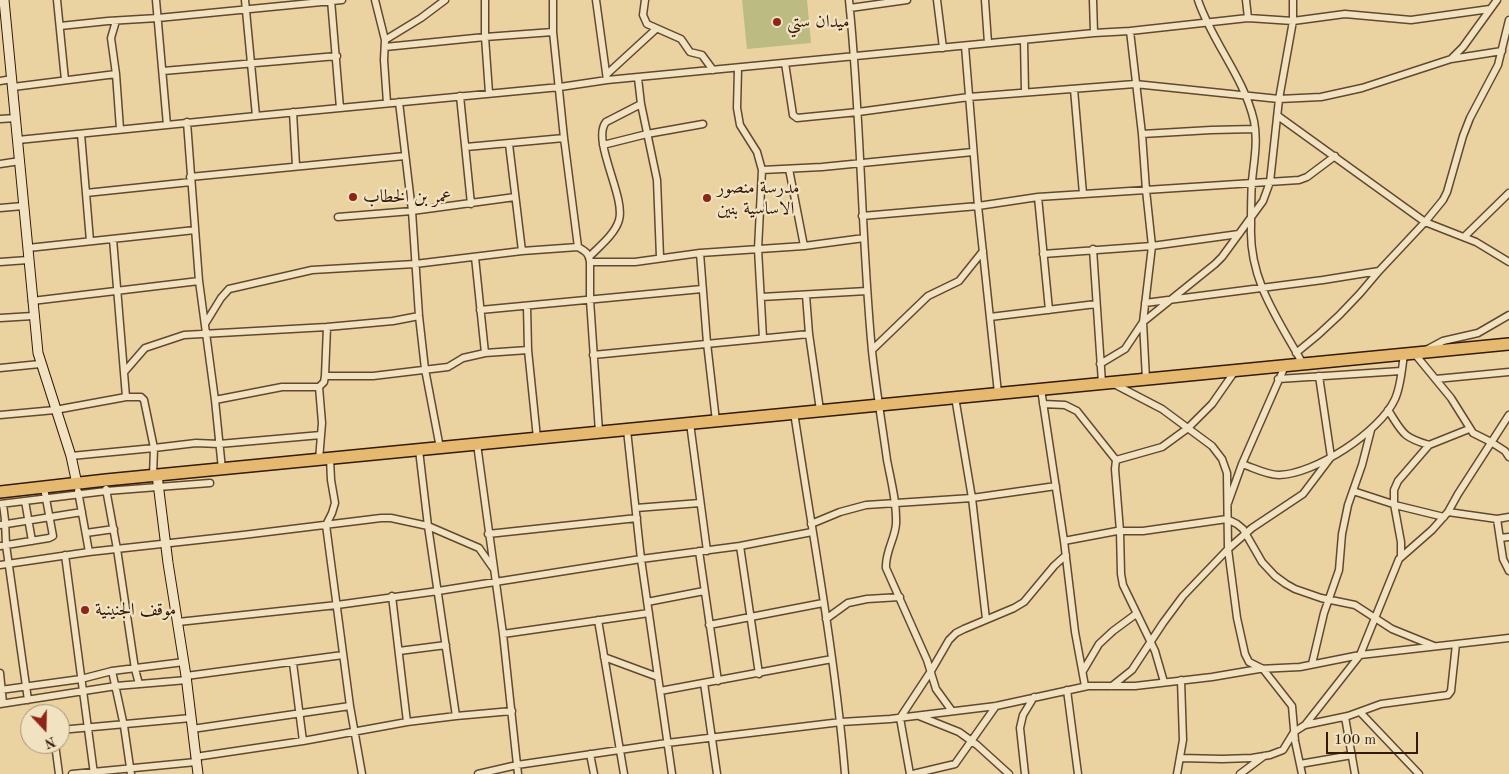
<!DOCTYPE html>
<meta charset="utf-8">
<style>
body{margin:0}
#map{position:relative;width:1509px;height:774px;overflow:hidden;background:#ead3a1;font-family:"Old Standard TT",serif}
canvas{display:block}
.north{position:absolute;left:20px;top:704px;width:50px;height:50px;box-sizing:border-box;background:#f1e2c2;border:1px solid #a69278;border-radius:50%;rotate:159deg;font-size:14px;font-weight:700;line-height:20px;text-align:center;color:#351908}
.north::after{content:'';display:block;margin:auto;width:18px;height:22px;background:#8f2418;clip-path:polygon(50% 0,100% 100%,50% 72%,0 100%)}
.scale{position:absolute;left:1326px;top:732px;width:92px;height:22px;box-sizing:border-box;border:2px solid #351908;border-top:0;padding-left:6px;font-size:15px;line-height:18px;white-space:nowrap;color:#351908;-webkit-text-stroke:4px #f1e2c2;paint-order:stroke}
</style>
<div id="map">
<canvas width="1509" height="774"></canvas>
<div class="north">N</div>
<div class="scale">100 m</div>
</div>
<script>
const g = document.querySelector('canvas').getContext('2d');
g.lineJoin = 'round';
function fillPath(path, color) { g.fillStyle = color; g.fill(path, 'evenodd'); }
function trace(path, color, width, dash) { g.strokeStyle = color; g.lineWidth = width; g.lineCap = dash ? 'butt' : 'round'; g.setLineDash(dash || []); g.stroke(path); }
function label(font, color, halo, rows, align = 'center') {
  g.font = font + ' "Old Standard TT",Amiri,serif'; g.lineWidth = 4.5; g.setLineDash([]); g.textBaseline = 'middle'; g.strokeStyle = halo; g.fillStyle = color; for (const [text, x, y, turn = 0] of rows) {
    g.save(); g.translate(x, y); g.rotate((+turn || 0) * Math.PI / 180); g.textAlign = isNaN(turn) ? turn : align; if (halo) g.strokeText(text, 0, 0); g.fillText(text, 0, 0); g.restore();
  }
}
fillPath(new Path2D(`
 M742,0H807L811,43L747,49Z`), '#bcbb81');
const street = new Path2D(`
 M57,0L65,80
 M156,0L167,125
 M245,0L256,116
 M331,0L340,108
 M375,0L385,40L384,60L387,103
 M485,0V37L489,93
 M553,0V32L564,138L578,247C585,251 589,253 590,262V300L599,432
 M596,0L607,80
 M645,0L643,15L647,24L681,39L690,52L702,55L713,70
 M849,0C861,117 861,234 872,351C876,388 882,424 887,460C891,481 897,503 896,524C895,539 885,552 886,568L927,660L936,689L952,711
 M937,0L943,48
 M985,0L988,43
 M1093,0L1094,33
 M1198,0C1212,42 1244,77 1254,121C1258,142 1254,160 1252,181C1251,196 1251,212 1251,227C1249,280 1278,319 1303,364
 M1246,0L1248,18
 M850,8L907,0
 M116,21L111,38L116,74L120,129
 M60,26L108,21L158,18L342,0
 M1130,31L1142,134L1146,190L1152,246L1143,322L1146,379
 M385,40L421,18L445,0
 M1024,40L1025,92
 M965,46L978,206L998,393
 M385,47L485,37L553,32
 M1452,58L1463,47L1497,0
 M785,63L793,115L797,118L858,112L969,97L1135,84L1279,99L1321,97L1362,88L1451,59L1502,51
 M738,69L737,108L740,125L757,152L762,170L758,249L763,338
 M163,71L337,56
 M607,74L656,29
 M638,78L641,104L657,180L660,257
 M0,81L12,79
 M13,87L116,74
 M1074,89L1083,194
 M460,96L471,204
 M399,102L412,211L419,316L425,369L440,448
 M293,112L296,166
 M1278,116L1425,222L1476,242L1509,262
 M0,119L16,118
 M187,122L199,281L215,400L222,469
 M81,134L90,241
 M1142,134L1211,130L1255,129
 M18,140L256,116L560,87L607,80L1094,33L1130,31L1248,18L1293,21L1345,14L1411,20L1490,9
 M509,144L522,251
 M603,145L647,134L703,124
 M466,147L564,138
 M0,164L20,161
 M789,169L804,246
 M762,170L822,167L973,152
 M190,177L405,156
 M86,193L191,182
 M1038,197L1049,310
 M0,208L23,206
 M862,216L978,206L1038,197L1299,180L1307,177L1335,156
 M338,217L412,211L515,197
 M1464,237L1509,193
 M113,239L126,397
 M28,248L195,230
 M1093,249L1102,383
 M700,253L707,343L716,421
 M1043,254L1152,246L1239,234
 M590,256C600,246 615,234 619,220C626,197 591,140 606,122L641,104
 M475,257L485,353
 M0,262L28,260
 M590,262H635L700,253L804,246L864,238
 M806,295L809,334L820,410
 M761,297L867,291
 M32,301L199,281
 M1145,303L1323,280L1379,271L1425,222L1443,200L1447,192L1463,136L1470,118L1498,65L1509,20
 M527,306L528,350L537,438
 M480,310L702,289
 M990,317L1096,304
 M0,318L33,316
 M205,324L221,298L229,289L312,270L415,264L522,251L578,247
 M1428,349L1443,341L1478,333L1509,315
 M872,350L928,296L959,281L983,251
 M1296,353C1327,329 1355,301 1379,271
 M1414,353L1451,398L1473,433L1491,442L1505,451L1509,457
 M593,355L809,334
 M1100,364L1125,349L1143,322L1215,264L1222,257L1263,201L1270,182L1279,99L1293,21V0
 M0,368L40,364
 M125,371L145,348L184,335L327,327
 M325,376H373L448,367L463,358L485,353L528,350
 M1278,379L1401,371
 M1436,379L1509,372
 M1114,384L1162,409L1212,446L1222,459L1227,473L1228,549L1237,618L1245,654L1249,662L1263,669L1292,706L1295,741L1302,774
 M1041,389L1064,541L1075,632L1085,686
 M955,397L972,498L986,619
 M215,400L282,387H319
 M1043,404L1065,405L1077,411L1116,460L1115,469L1120,531L1121,574L1123,585L1155,651L1164,682
 M1388,410C1403,433 1402,437 1429,445
 M794,412C812,533 835,653 845,774
 M0,415L55,410L126,397H141L144,400L154,448L196,443L219,444L321,435
 M690,423L707,551
 M627,430L641,559L672,774
 M477,444L503,634L518,774
 M419,450L428,526L456,716
 M71,456L154,448L153,476
 M330,458L331,480L335,503L332,513L326,525L350,706L362,774
 M319,460L322,423L319,387L324,382L325,376L327,327L393,321L419,316
 M1116,460L1162,447L1188,428L1212,404L1235,371
 M1242,464C1254,468 1267,475 1279,475C1315,474 1380,432 1395,399C1401,386 1402,368 1404,354
 M106,489L117,549L135,669L139,684
 M78,491L89,552
 M1353,491L1399,506L1444,517
 M25,501L32,541
 M1228,503L1242,464L1285,366
 M0,504L106,491L210,483
 M3,504L5,520L6,545L28,700
 M636,508L700,503
 M1448,512L1497,519L1509,517
 M1497,519L1503,559L1509,571
 M811,524L840,512L866,505L972,498L1056,486
 M0,525L82,512
 M86,533L114,529
 M488,534L637,518
 M1500,538L1509,537
 M1064,541L1117,531H1143L1227,519L1237,524L1243,529L1262,562L1275,576L1286,584L1295,589L1321,598L1355,605L1392,629L1434,646
 M0,546L49,538L53,536L44,488
 M740,546L759,674
 M699,551L718,681
 M65,555L94,774
 M1401,556V542L1394,504V490L1398,481L1429,445L1469,429
 M0,565L89,552L243,535L381,518H391L428,526L479,548L493,568
 M392,596L407,722
 M647,602L704,591
 M826,619L848,603L867,599L900,597
 M598,620L624,774
 M178,622L337,605L438,591L641,559L740,546L812,532
 M709,625L823,603
 M503,634L649,613
 M399,651L446,645
 M604,657L658,677
 M293,663L303,741
 M1312,664L1324,613L1339,570L1342,534L1348,505L1362,465L1371,430
 M112,671L124,726L131,774
 M1083,671L1099,644L1113,631L1136,614
 M0,673L3,703
 M186,676L343,655
 M704,683L717,774
 M1112,686L1132,670L1163,623L1183,596L1228,549L1252,528L1303,494L1331,457L1319,376
 M0,690L81,679L112,671L184,662
 M1067,690L1078,774
 M660,691L832,659
 M0,704L116,686L187,680
 M1360,712L1419,774
 M919,716L959,732L977,745L1009,774
 M1345,717L1355,774
 M1305,725L1360,655L1399,559L1432,530L1448,512L1458,494L1509,415
 M192,729L350,706
 M60,730L191,718
 M55,744L59,774
 M590,754L594,774
 M195,757L303,741L407,722L456,716L512,711
 M1181,758L1222,759L1252,758L1270,755L1283,750L1294,732L1305,725L1348,716L1381,704L1448,695L1451,691L1456,644
 M1300,764L1352,755
 M72,774L196,762
 M478,774L517,765L667,743L841,722L890,719L996,706L1088,686H1135L1212,677L1259,669L1300,667L1360,655L1509,638
 M910,774L900,718L931,671L949,640L956,633L964,629L1014,608L1024,602L1054,566L1066,555
 M913,774L955,764L996,706
 M1025,774L1020,728L1023,715L1034,697
 M1177,774L1183,740L1181,680
 M1240,774L1264,756`);
const secondary = new Path2D(`
 M4,0L38,353L71,456L77,484
 M157,475L168,563L186,676L198,774`);
const highway = new Path2D(`
 M0,492L106,480L1509,344`);
trace(street, '#62482e', 9);
trace(secondary, '#351908', 11);
trace(highway, '#351908', 14);
trace(street, '#f1e2c2', 6);
trace(secondary, '#f1e2c2', 9);
trace(highway, '#e5ba70', 11);
for (const [x, y, r, color] of [
 [777,22,5,"#8f2418"],
 [353,197,5,"#8f2418"],
 [707,198,5,"#8f2418"],
 [85,610,5,"#8f2418"]
]) { const dot = new Path2D(); dot.arc(x, y, r, 0, 2 * Math.PI); g.fillStyle = color; g.fill(dot); trace(dot, '#f1e2c2', 2); }
label('18px', '#351908', '#f1e2c2', [
 ["ميدان ستي",787,22],
 ["مدرسة منصور",717,188],
 ["الاساسية بنين",717,209],
 ["عمر بن الخطاب",363,197],
 ["موقف الجنينية",95,610]
], 'left');
</script>
